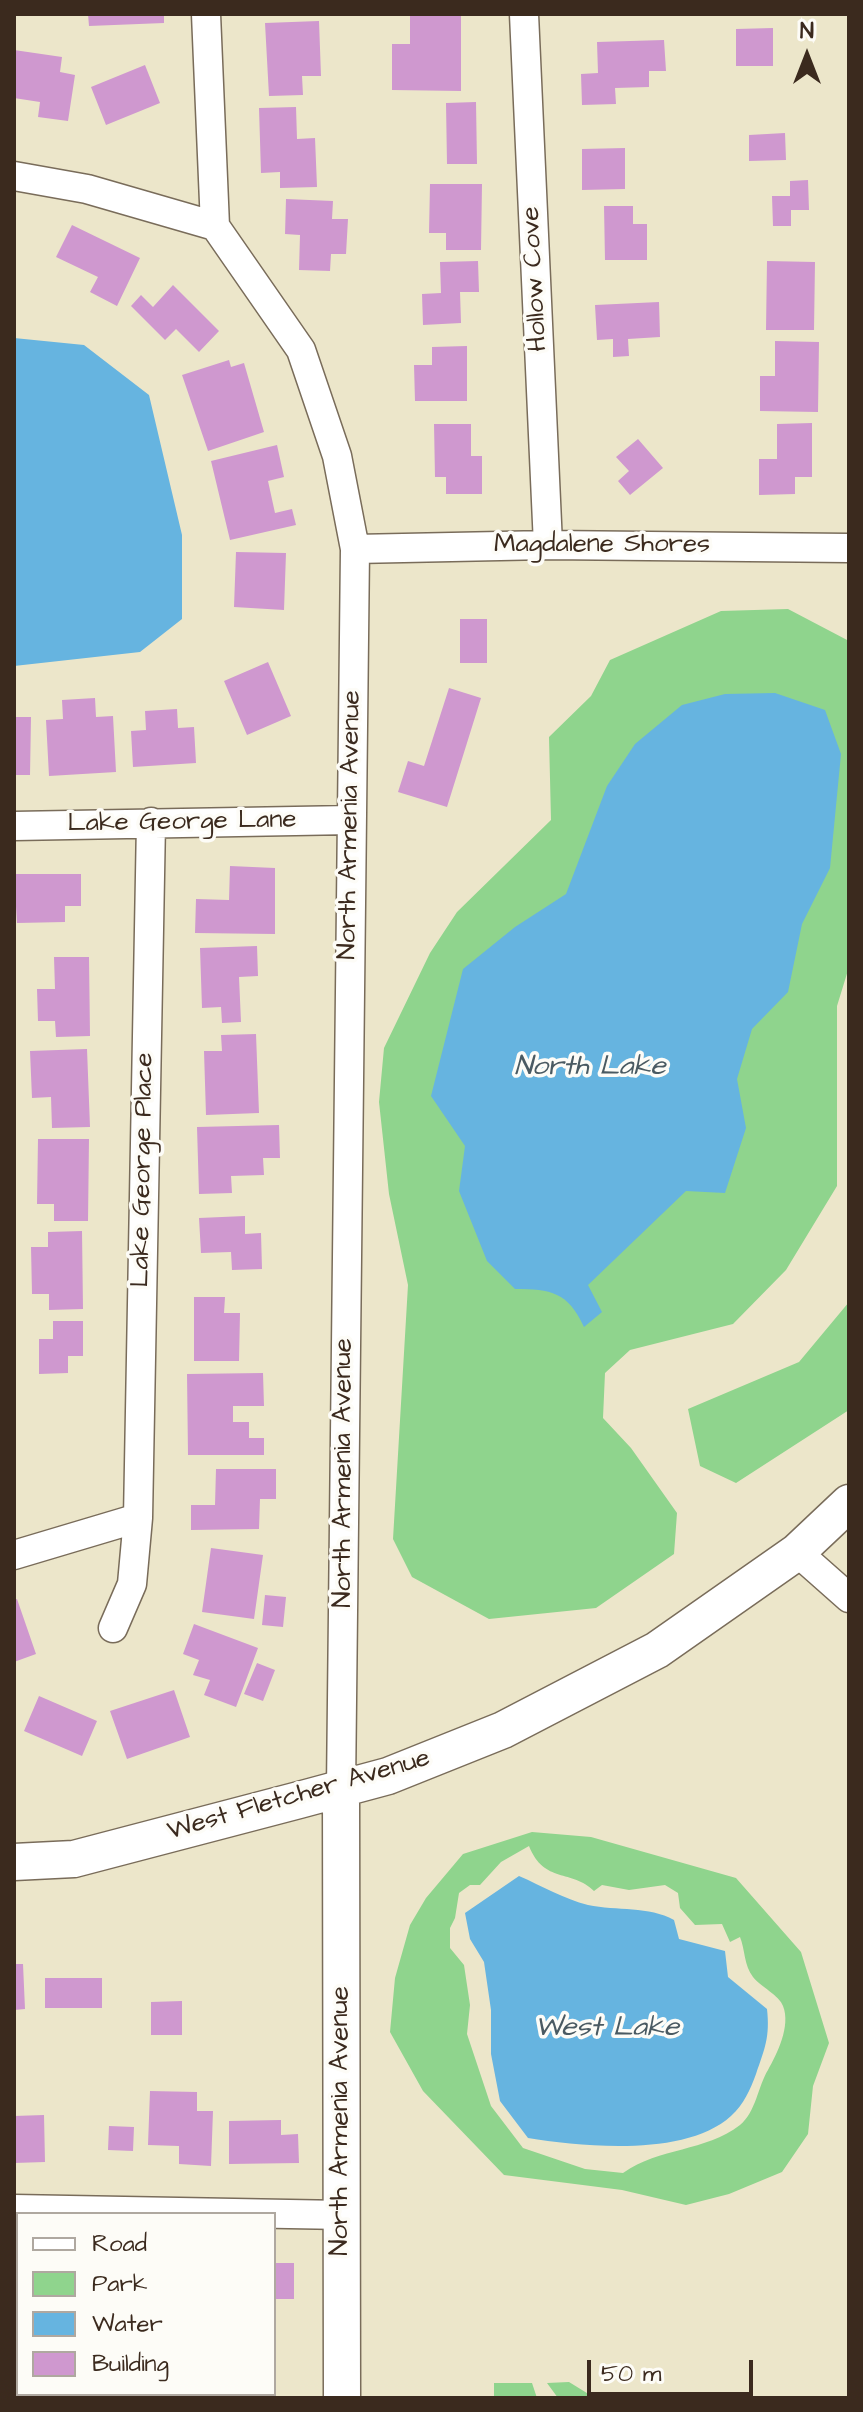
<!DOCTYPE html>
<style>
body{margin:0}
#map{position:relative;width:863px;height:2412px;overflow:hidden;background:#ece6ca;font-family:"Architects Daughter",sans-serif}
canvas{display:block}
.frame{position:absolute;inset:0;border:16px solid #3b2a1e;pointer-events:none}
.legend{position:absolute;left:16px;top:2212px;width:260px;height:184px;box-sizing:border-box;background:#fdfcf7;border:2px solid #afa8a0;margin:0;padding:10px 14px;list-style:none;font-size:24px;color:#3b2a1e}
.legend li{display:flex;align-items:center;gap:16px;height:40px}
.legend b{width:40px;border:2px solid #afa8a0}
.north{position:absolute;left:767px;top:16px;width:80px;height:80px;-webkit-text-stroke:6px #fdfcf7;paint-order:stroke;rotate:0deg;font-size:22px;font-weight:700;line-height:32px;text-align:center;color:#3b2a1e}
.north::after{content:'';display:block;margin:auto;width:28px;height:36px;background:#3b2a1e;clip-path:polygon(50% 0,100% 100%,50% 72%,0 100%)}
.scale{position:absolute;left:587px;top:2360px;width:166px;height:36px;box-sizing:border-box;border:4px solid #3b2a1e;border-top:0;padding-left:10px;font-size:24px;line-height:28px;white-space:nowrap;color:#3b2a1e;-webkit-text-stroke:6px #fdfcf7;paint-order:stroke}
</style>
<div id="map">
<canvas width="863" height="2412"></canvas>
<div class="frame"></div>
<ul class="legend">
<li><b style="height:10px;background:#fff"></b>Road</li>
<li><b style="height:22px;background:#8fd48d"></b>Park</li>
<li><b style="height:22px;background:#66b4e0"></b>Water</li>
<li><b style="height:22px;background:#cf98cf"></b>Building</li>
</ul>
<div class="north">N</div>
<div class="scale">50 m</div>
</div>
<script>
const g = document.querySelector('canvas').getContext('2d');
g.lineJoin = 'round';
function fillPath(path, color) { g.fillStyle = color; g.fill(path, 'evenodd'); }
function trace(path, color, width, dash) { g.strokeStyle = color; g.lineWidth = width; g.lineCap = dash ? 'butt' : 'round'; g.setLineDash(dash || []); g.stroke(path); }
function label(font, color, halo, rows, align = 'center') {
  g.font = font + ' "Architects Daughter",sans-serif'; g.lineWidth = 7; g.setLineDash([]); g.textBaseline = 'middle'; g.strokeStyle = halo; g.fillStyle = color; for (const [text, x, y, turn = 0] of rows) {
    g.save(); g.translate(x, y); g.rotate((+turn || 0) * Math.PI / 180); g.textAlign = isNaN(turn) ? turn : align; if (halo) g.strokeText(text, 0, 0); g.fillText(text, 0, 0); g.restore();
  }
}
fillPath(new Path2D(`
 M788,609L849,641V967L837,1006V1186L786,1270L733,1324L630,1350L605,1373L603,1418L631,1448L677,1513L674,1554L596,1608L489,1619L412,1577L393,1539L408,1285L389,1194L379,1102L384,1048L430,953L457,912L551,820L549,737L591,696L610,660L721,611Z
 M849,1302V1410L736,1483L700,1466L688,1409L799,1362Z
 M532,1832L591,1837L736,1878L801,1952L829,2043L813,2086L808,2134L782,2172L729,2194L686,2205L622,2190L504,2175L423,2091L390,2032L395,1978L410,1925L426,1898L463,1854ZM529,1846C544,1884 572,1869 594,1891L602,1885L629,1890L665,1885L678,1893L680,1908L695,1925L722,1924L730,1942L740,1937C745,1949 744,1966 753,1977C760,1986 780,1996 783,2006C791,2026 777,2054 768,2070C758,2086 756,2112 740,2125C705,2152 660,2147 623,2173L585,2169L523,2148L491,2106L467,2034L470,2005L464,1965L450,1948V1928L455,1918L459,1893L470,1885H480L501,1862Z
 M569,2382L595,2398H558L547,2383Z
 M494,2383H532L537,2398H494Z`), '#8fd48d');
fillPath(new Path2D(`
 M14,338L84,345L149,395L182,535V619L140,652L14,666Z
 M775,693L825,710L841,754L830,868L802,924L788,992L752,1029L737,1079L746,1128L725,1193L686,1191L588,1285L602,1312L584,1327C568,1292 551,1289 515,1289L487,1261L459,1191L465,1146L431,1096L463,969L515,927L566,894L607,786L635,744L682,705L725,694Z
 M519,1876C542,1886 564,1899 588,1905C617,1911 649,1906 674,1920L679,1939L725,1951L728,1977L767,2009C770,2037 765,2048 756,2074C750,2090 744,2104 731,2116C686,2157 584,2147 528,2138L500,2101L491,2054V2010L484,1962L470,1939L465,1913Z`), '#66b4e0');
fillPath(new Path2D(`
 M88,14H164V23L89,26Z
 M410,14H461V91L392,90V44H410Z
 M319,21L321,76H302L303,95L269,96L265,23Z
 M773,28V66H736V29Z
 M664,40L666,71H649V87L615,88L616,104L582,105L581,74L598,73L597,42Z
 M14,50L62,57L60,72L75,75L68,121L38,117L40,102L14,98Z
 M145,65L160,103L106,125L91,87Z
 M476,102L477,164H447L446,103Z
 M296,107L297,139L315,138L317,187L280,188V172L261,173L259,108Z
 M785,133L786,160L749,161V135Z
 M625,148V189L582,190V149Z
 M808,180L809,210H791V226H773L772,196H790V181Z
 M430,184H482L481,250H446V233H429Z
 M286,199L333,201L332,219H348L346,254H331L330,271L299,270L300,235L285,234Z
 M604,206H633V224H647V260H605Z
 M72,225L140,258L117,306L90,292L98,277L56,257Z
 M478,261L479,292H460L461,323L423,325L422,294L441,293L440,262Z
 M767,261L815,262L814,330H766Z
 M173,285L219,331L199,352L176,329L165,340L131,306L141,295L153,307Z
 M659,302L660,337L628,339L629,356L613,357V339L597,340L595,305Z
 M775,341L819,342L818,412L760,411V376H775Z
 M467,346V401H415L414,365H432V347Z
 M229,360L231,367L244,363L264,432L208,451L182,375Z
 M812,423V477H795V494L759,495V459H777V424Z
 M434,424H471V456H482V494H446V477H435Z
 M638,439L663,468L630,495L618,481L629,471L616,457Z
 M277,445L284,477L268,481L275,513L292,509L296,525L230,540L211,461Z
 M236,552L286,553L284,610L234,607Z
 M460,619H487V663H460Z
 M268,662L291,716L247,735L224,681Z
 M449,688L481,698L447,807L398,792L408,761L424,766Z
 M95,698L96,717L113,716L116,772L49,776L46,720L63,719L62,700Z
 M177,709L178,728L194,727L196,763L133,767L131,731L146,730L145,711Z
 M14,717H31L30,775H14Z
 M230,866L275,868V934L195,933L196,899L229,900Z
 M14,874H81V906H65V922L17,923Z
 M257,946L258,976L239,977L241,1022L222,1023L221,1007L202,1008L200,948Z
 M54,957H89L90,1036L56,1037L55,1021H38L37,989H55Z
 M256,1034L259,1113L206,1115L204,1051H222L221,1035Z
 M87,1049L90,1127L52,1128L51,1097L32,1098L30,1051Z
 M279,1125L280,1158H263L264,1175L231,1176L232,1193L199,1194L197,1127Z
 M38,1139H89L88,1221H54V1204H37Z
 M245,1216V1234L261,1233L262,1269L232,1270L231,1252L201,1253L199,1218Z
 M82,1231L83,1309L49,1310V1294H32L31,1247H48V1232Z
 M194,1297H225L224,1313H240L239,1361H194Z
 M53,1321H83V1356H68V1373L39,1374V1339H53Z
 M263,1373L264,1406H233V1422H249V1438H264V1455H188L187,1374Z
 M216,1469H276V1499H260L259,1529L191,1530V1505H215Z
 M211,1548L263,1555L254,1619L202,1612Z
 M265,1595L286,1597L283,1627L262,1625Z
 M17,1599L36,1654L14,1662V1600Z
 M194,1624L258,1648L236,1707L204,1695L210,1680L193,1675L199,1660L183,1654Z
 M257,1663L275,1670L263,1701L244,1694Z
 M174,1690L190,1737L127,1759L110,1711Z
 M39,1696L97,1721L82,1756L24,1731Z
 M14,1964H23L25,2009L14,2010Z
 M45,1978H102V2008H45Z
 M182,2001V2035H151V2002Z
 M150,2091L197,2092V2111H213L211,2166L179,2164V2146L148,2145Z
 M44,2115L45,2162L14,2163V2116Z
 M281,2120V2135L298,2134L299,2163L229,2164V2121Z
 M109,2126L134,2127L133,2151L108,2150Z
 M14,2261H18V2324H14Z
 M274,2263H294V2299H274Z`), '#cf98cf');
const minor = new Path2D(`
 M206,14L215,226L301,350L337,456L355,549L341,1788
 M524,14L548,545
 M14,176L87,189L215,226
 M355,549L548,545L849,548
 M14,826L351,820
 M797,1552L849,1598
 M14,1555L138,1518
 M113,1628L132,1584L138,1518L151,822
 M14,2209L344,2215`);
const major = new Path2D(`
 M341,1788L342,2398
 M14,1862L74,1859L299,1800L388,1776L503,1730L657,1650L797,1552L849,1503`);
trace(minor, '#796c5a', 31);
trace(major, '#796c5a', 39);
trace(minor, '#fff', 28);
trace(major, '#fff', 36);
label('26px', '#3b2a1e', '#fdfcf7', [
 ["Hollow Cove",536,279,-93],
 ["Magdalene Shores",602,546],
 ["Lake George Lane",182,823,-1],
 ["North Armenia Avenue",351,825,-89],
 ["Lake George Place",144,1170,-89],
 ["North Armenia Avenue",345,1473,-90],
 ["West Fletcher Avenue",299,1796,-16],
 ["North Armenia Avenue",342,2121,-90]
]);
label('italic 28px', '#4a5a62', '#fdfcf7', [
 ["North Lake",590,1068],
 ["West Lake",607,2029]
]);
</script>
